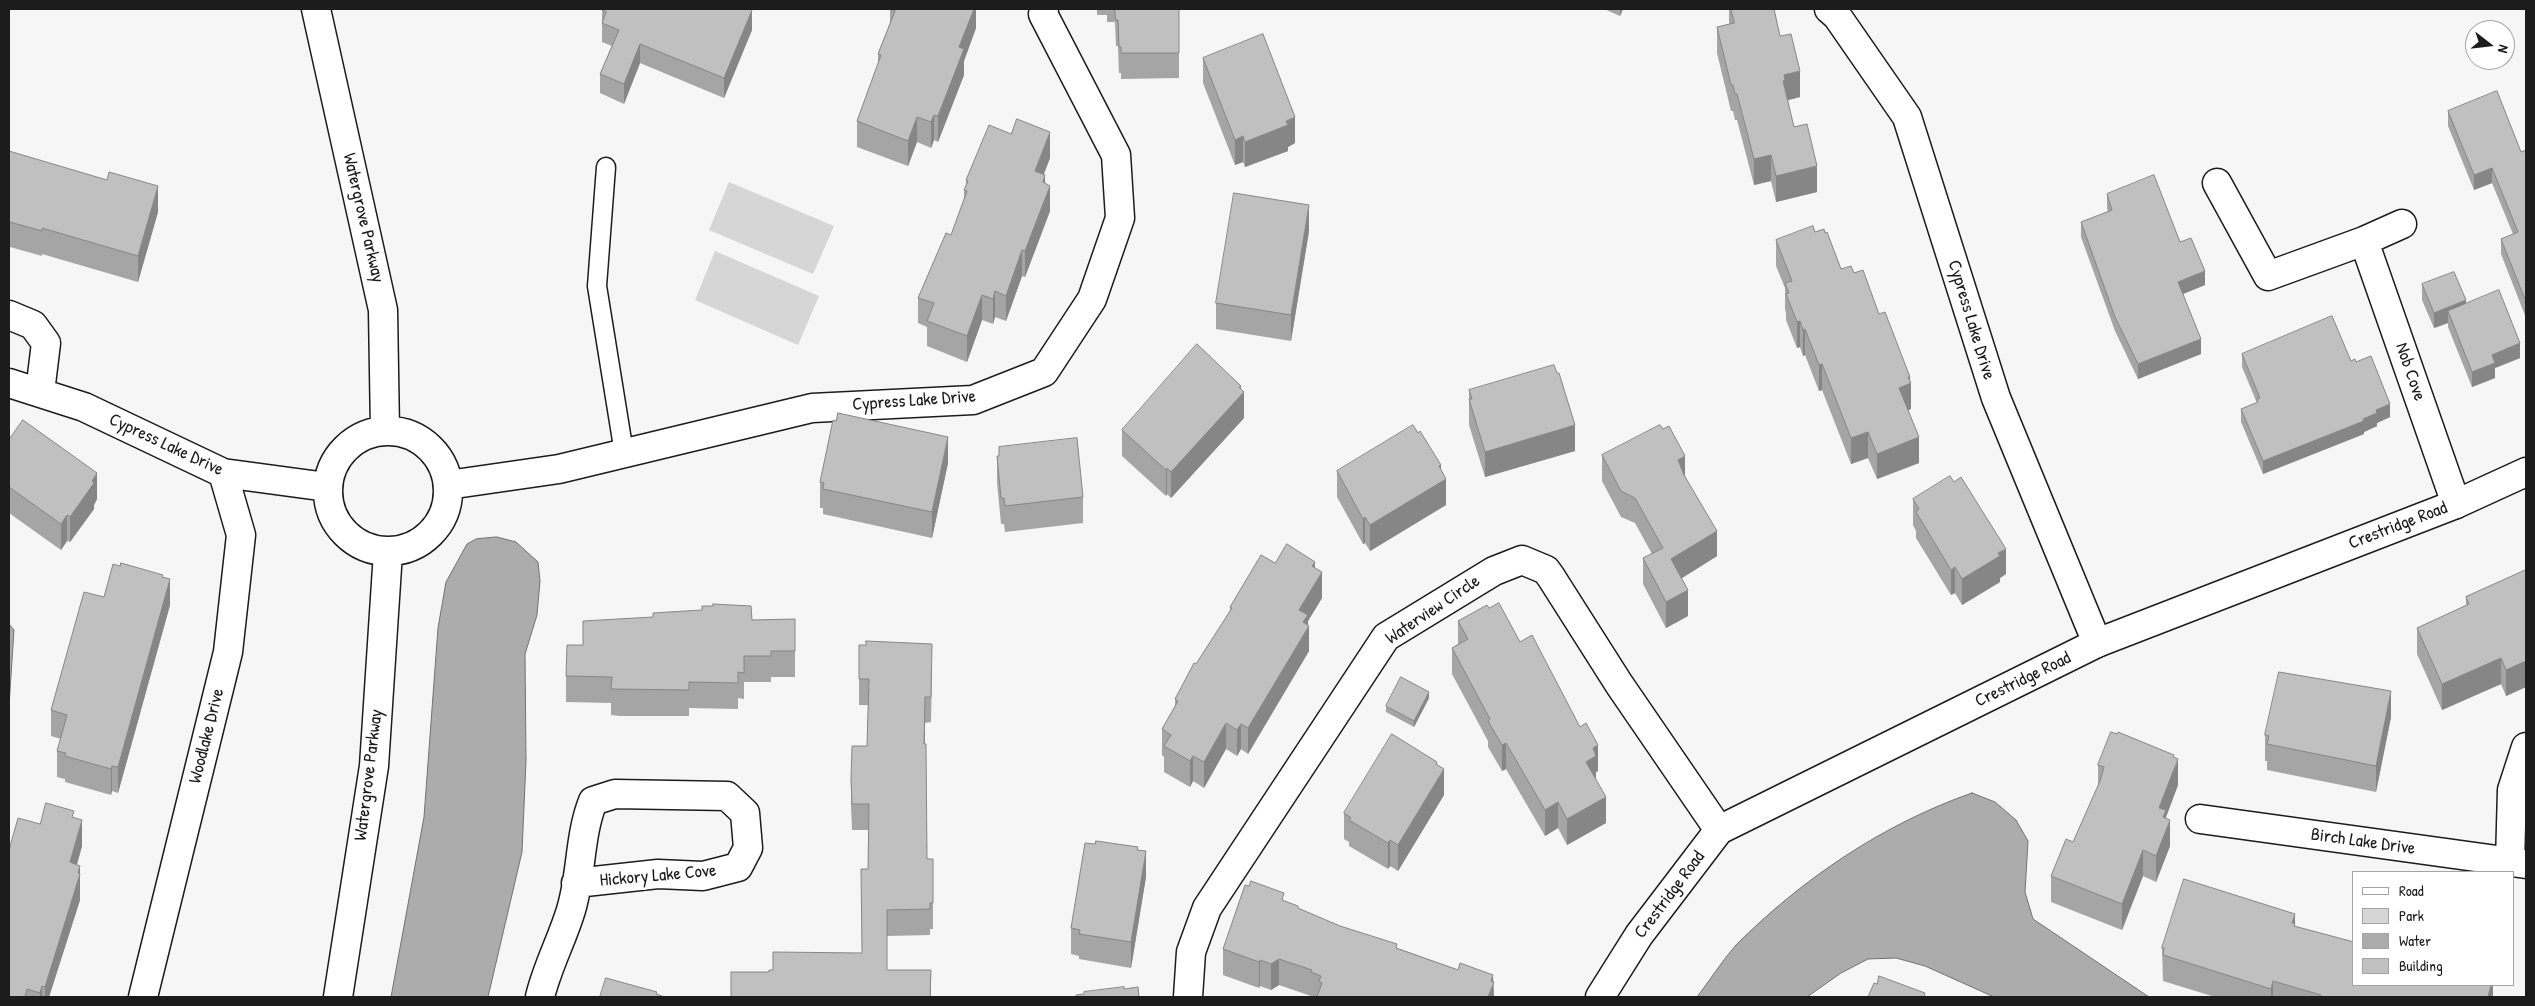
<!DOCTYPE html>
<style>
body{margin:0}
#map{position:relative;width:2535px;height:1006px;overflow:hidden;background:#f6f6f6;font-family:"Patrick Hand",sans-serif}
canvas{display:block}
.frame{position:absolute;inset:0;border:10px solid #1c1c1c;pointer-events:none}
.legend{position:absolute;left:2352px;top:871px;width:162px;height:115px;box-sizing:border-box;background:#fff;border:1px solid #a4a4a4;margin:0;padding:6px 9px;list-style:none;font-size:15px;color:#1c1c1c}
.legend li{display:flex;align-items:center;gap:10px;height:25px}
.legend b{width:25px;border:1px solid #a4a4a4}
.north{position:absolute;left:2465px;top:20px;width:50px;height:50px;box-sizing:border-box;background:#fff;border:1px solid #a4a4a4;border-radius:50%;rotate:106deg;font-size:14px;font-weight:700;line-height:20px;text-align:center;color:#1c1c1c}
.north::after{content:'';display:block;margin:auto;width:18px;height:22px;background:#1c1c1c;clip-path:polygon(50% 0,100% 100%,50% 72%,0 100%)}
</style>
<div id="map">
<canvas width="2535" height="1006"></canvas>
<div class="frame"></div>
<ul class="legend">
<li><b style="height:6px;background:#fff"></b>Road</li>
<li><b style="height:14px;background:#d6d6d6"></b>Park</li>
<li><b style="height:14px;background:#acacac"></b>Water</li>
<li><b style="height:14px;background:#c0c0c0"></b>Building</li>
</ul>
<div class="north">N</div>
</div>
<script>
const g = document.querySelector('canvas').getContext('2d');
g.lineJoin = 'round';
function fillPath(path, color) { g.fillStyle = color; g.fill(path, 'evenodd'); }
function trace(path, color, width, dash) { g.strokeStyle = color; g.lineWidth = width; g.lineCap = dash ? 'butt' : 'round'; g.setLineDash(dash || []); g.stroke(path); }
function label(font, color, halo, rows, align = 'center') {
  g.font = font + ' "Patrick Hand",sans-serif'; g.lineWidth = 5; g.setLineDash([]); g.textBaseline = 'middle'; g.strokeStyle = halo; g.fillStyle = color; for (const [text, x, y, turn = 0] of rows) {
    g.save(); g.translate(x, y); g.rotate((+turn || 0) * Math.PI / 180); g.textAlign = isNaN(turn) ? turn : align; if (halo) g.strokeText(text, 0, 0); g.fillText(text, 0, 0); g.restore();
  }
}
fillPath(new Path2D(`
 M729,182L834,226L813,274L709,230Z
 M715,251L819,296L798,345L695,300Z`), '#d6d6d6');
const water = new Path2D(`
 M497,537L516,542L538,562L540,581L537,615L525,654L526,761L522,852L488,997H391L424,817L438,628L446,582L467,544L476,539Z
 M9,624L14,630L9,706Z
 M1972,793L1995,802L2016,820L2028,841L2025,892L2033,919L2149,997H1994L1925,966L1896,958L1868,959L1841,973L1807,997H1697C1710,980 1722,961 1736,945C1802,879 1883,824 1972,793Z`);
fillPath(water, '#acacac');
trace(water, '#727272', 1);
const lane = new Path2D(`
 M606,167L597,286L624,453`);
const street = new Path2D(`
 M316,9L383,310L385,431
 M1829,9L1837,16L1907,117L1996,398L2097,643
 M2217,183L2268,276L2364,241L2402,224
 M2364,241L2456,504
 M9,315L33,325L46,343L40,392
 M9,383L84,407L223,473L327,487
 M328 491a60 60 0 1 1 120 0a60 60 0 1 1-120 0Z
 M448,485L559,469L812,408L973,400L1044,372L1092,299L1120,218L1116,155L1043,14L1044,9
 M2200,819L2526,864
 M2510,862L2512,790L2526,747
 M143,997L228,652L241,535L223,473
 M338,997L374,766L388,552
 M540,997C547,967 562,940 571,910C582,874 579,836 593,801L615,794L727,796L745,813L748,848L738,867L703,876L658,874L576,883
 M1188,997L1191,952L1207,908L1386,637L1494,571L1522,560L1546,570L1551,577L1619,684L1719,830`);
const secondary = new Path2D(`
 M1600,997L1639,935L1719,830L2097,643L2456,504L2526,472`);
trace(lane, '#1c1c1c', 21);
trace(street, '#1c1c1c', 31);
trace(secondary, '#1c1c1c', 31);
trace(lane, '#fff', 18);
trace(street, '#fff', 28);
trace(secondary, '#fff', 28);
fillPath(new Path2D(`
 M602,9L752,30L724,98L640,63L624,104L600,93V74L612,46L602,42Z
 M890,9H976V28L964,61V75L938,142L934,140L931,148L917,142L908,166L857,147V121L878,65V54L890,23Z
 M1097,9H1179V78L1121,79V73H1119L1118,46H1116L1115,22H1107V15H1097Z
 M1604,9H1623L1620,16Z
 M1729,9H1774L1780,36L1800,97L1787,100L1794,127L1817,192L1776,202L1771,181L1754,185L1737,120H1735L1733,111H1731L1717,53V27L1729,25Z
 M1203,58L1295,143L1288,147V151L1245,167L1243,162L1235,165L1203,83Z
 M2448,111L2521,152L2526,150V318L2501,254V239L2513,234L2492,183L2474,190L2448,126Z
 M9,151L158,212L138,282L42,254V256L10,247L9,251Z
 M1050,158L1044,174L1050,211L1025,277L1022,276L1006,321L995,317L993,324L982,320L967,362L927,346V327L918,323V298L951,235L964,199V190L966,186V180Z
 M2107,194L2180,242L2205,285L2183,294L2201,354L2138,379L2115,331L2081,237V222L2108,212L2107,208Z
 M1309,231L1291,341L1216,329V303Z
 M1815,232L1825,233L1841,269L1854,273L1879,314L1910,381L1911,409L1908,410L1919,463L1877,479L1868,458L1851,464L1822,390L1819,391L1805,355L1803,356L1800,347L1797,348L1786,320V313L1785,309V288L1776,266V240Z
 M2422,284L2466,304L2520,358L2495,368V378L2472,387L2448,327V323L2434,328L2422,300Z
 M2242,354L2351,361L2356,362L2390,417L2377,423V426L2364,432V434L2263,474L2241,422V409L2257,403L2242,367Z
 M1241,389L1244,418L1171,498L1167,494L1166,496L1122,456V430Z
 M1469,390L1575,451L1485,477L1469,425Z
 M9,440L97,499L94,505V509L70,542L67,541L61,550L9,513Z
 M999,447L1083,497V523L1005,532L1004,524H1001L997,482V456H999Z
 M1602,455L1685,476L1717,556L1682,578L1688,616L1666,628L1643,584V558L1652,554L1635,523L1621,517L1602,481Z
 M948,463L932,538L823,514V508H820V482Z
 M1441,470L1446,505L1370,551L1365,543L1363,544L1337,497V471Z
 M1913,499L2006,574L2000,578V582L1962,605L1955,593L1951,595L1916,538V531L1913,525Z
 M1275,563L1315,568L1322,598L1308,621L1309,651L1248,754L1241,749L1237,756L1226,749L1204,788L1193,781L1190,787L1164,772V757L1162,755V729L1175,706V699L1230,611V607Z
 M2526,570V687L2506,696L2501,684L2442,710L2417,654V628L2466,606V597Z
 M163,577L170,605L118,793L112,791L111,795L65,782V779L57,777V751L61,739L51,736V710L104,597Z
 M1489,608L1520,642L1598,771L1596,772V779L1606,823L1567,845L1558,828L1545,836L1506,769L1502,771L1488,747V741L1452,674V648L1458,644V621Z
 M795,619V677H771V682H744V699L738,698V709L689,708V716H620L611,715V703L566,702V676L583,645L752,620Z
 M859,645L932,670L931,722L925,723V744L927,859H933V929H930V935L887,936V970H931V997H731L773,970L862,953L868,869V830H852L851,806V780L867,746L868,705H859Z
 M1429,698L1414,727L1386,712V706Z
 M2391,717L2376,792L2267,770V761H2265V735Z
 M2174,758L2178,785L2166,817L2170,846L2156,882L2143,876L2122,930L2051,902V876L2073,842L2098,787V765Z
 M1437,765L1444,795L1398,871L1390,866L1388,869L1349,846V842L1344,839V813Z
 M74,817L82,846L77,865L80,866V900L49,997H9L40,824Z
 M1095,844L1138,850L1146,877L1131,968L1079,959V956L1071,954V928Z
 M1284,901L1298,909L1340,926L1397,948L1493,982L1494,997H1311V996L1279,985L1271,990L1260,986L1259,988L1223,975V949Z
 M2295,923V926L2493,985V997H2215L2163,981L2162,948Z`), '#a5a5a5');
fillPath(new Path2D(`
 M974,9H976V28L964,61V75L938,142V116L959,47Z
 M1620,9H1623L1620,16Z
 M752,10V30L724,98V78Z
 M640,44V63L624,104V84Z
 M1800,71V97L1785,101L1783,81L1784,75Z
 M934,115V140L931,148V122Z
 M917,117V142L908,166V141Z
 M1295,117V143L1288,147V151L1245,167V142Z
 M1050,132V158L1035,196V171Z
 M1243,136V162L1235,165V140Z
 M1771,155V181L1754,185V159Z
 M1817,166V192L1776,202V176Z
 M2492,168V183L2474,190V175Z
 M1045,175V199L1050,186V211L1025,277V251L1043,182Z
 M158,186V212L138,282V256Z
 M1309,205V231L1291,341V315Z
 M10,222V247L9,251V225Z
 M1022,250V276L1006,321V296Z
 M2205,271V285L2178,296V282Z
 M995,291V317L993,324V299Z
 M982,295V320L967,362V336Z
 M2466,300V315L2448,311V323L2434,328V313Z
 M1800,321V347L1797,348V322Z
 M1805,329V355L1803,356V330Z
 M2201,339V354L2138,379V364Z
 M2520,343V358L2495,368V378L2472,387V372L2492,355Z
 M1822,364V390L1819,391V365Z
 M1908,377H1910V384L1911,383V409L1899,414V388Z
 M1241,386V395L1244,392V418L1171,498V472Z
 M2390,404V417L2377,423V426L2364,432V434L2263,474V461L2363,419L2376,410Z
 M1575,425V451L1485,477V452Z
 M1868,432V458L1851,464V438Z
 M948,437V463L932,538V512Z
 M1919,437V463L1877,479V454Z
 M1685,456V481L1678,460Z
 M1441,465V482L1446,479V505L1370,551V525L1439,466Z
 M1167,468V494L1166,496V470Z
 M97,473V499L94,505V509L70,542V517Z
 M67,515V541L61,550V524Z
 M1365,517V543L1363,544V519Z
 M1717,531V556L1671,585V559Z
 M2006,549V574L2000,578V582L1962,605V579L1998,553Z
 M1315,562V583L1322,572V598L1308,621V628L1309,626V651L1248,754V728L1299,610L1312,566Z
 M1955,567V593L1951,595V570Z
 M170,579V605L118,793V767Z
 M1688,590V616L1666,628V602Z
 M2501,658V684L2442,710V684Z
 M2526,661V687L2506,696V670Z
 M2391,691V717L2376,792V766Z
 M1429,692V698L1414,727V721Z
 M925,697V723L924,769V744Z
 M1226,723V749L1204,788V762Z
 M1241,724V749L1237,756V730Z
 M1506,743V769L1502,771V745Z
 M1598,745V771L1596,772V782L1586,762L1593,748Z
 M2174,755V771L2178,759V785L2166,817V831L2170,820V846L2156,882V856L2159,808Z
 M1193,756V781L1190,787V761Z
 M1437,762V781L1444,769V795L1398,871V845Z
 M112,766V791L111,795V769Z
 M1606,797V823L1567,845V819Z
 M1558,802V828L1545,836V810Z
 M82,820V846L70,888V862Z
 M1390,840V866L1388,869V843Z
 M2143,850V876L2122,930V904Z
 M1146,851V877L1131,968V942Z
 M80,866V900L49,997H45V987Z
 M2295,914V925V923V949L2292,923Z
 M1279,959V985L1271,990V964Z
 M1260,960V986L1259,988V962Z
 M1493,975L1494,997H1488L1491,981Z
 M2273,981V997H2271V989Z
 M2491,985H2493V997H2488Z
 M42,986V997H40V993Z`), '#868686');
const building = new Path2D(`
 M602,9H749L752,10L724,78L640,44L624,84L600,74L619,30L602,23L606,12Z
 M890,9H974L959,47L964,49L938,116L934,115L931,122L917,117L908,141L857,121L881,55L878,54L895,11Z
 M1115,9H1179V53H1121V47H1119L1118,20H1116Z
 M1731,9H1774L1780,36L1791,34L1800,71L1784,75L1785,80L1783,81L1794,127L1807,124L1817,166L1776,176L1771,155L1754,159L1737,94H1735L1733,85H1731L1717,27L1734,23Z
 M1263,34L1295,117L1286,121L1288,125L1245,142L1243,136L1235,140L1203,58Z
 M2497,91L2521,152L2526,150V302L2501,239L2518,232L2492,168L2474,175L2448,111Z
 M1017,119L1050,132L1035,171L1045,175L1043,182L1050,186L1025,251L1022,250L1006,296L995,291L993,299L982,295L967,336L927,321L934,303L918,298L946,233L951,235L967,191L964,190L968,181L966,180L989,125L1011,134Z
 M9,151L107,180L109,172L158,186L138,256L42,228V231L10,222L9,225Z
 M2154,175L2180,242L2191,238L2205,271L2178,282L2201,339L2138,364L2115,317L2081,222L2112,210L2107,194Z
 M1234,193L1309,205L1291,315L1216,303Z
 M1813,226L1815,232L1824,229L1825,233L1827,232L1841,269L1851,266L1854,273L1863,270L1879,314L1885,312L1910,377H1908L1911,383L1899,388L1919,437L1877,454L1868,432L1851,438L1822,364L1819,365L1805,329L1803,330L1800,321L1797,322L1786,294L1789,293L1785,283L1792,281L1776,240Z
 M2454,272L2466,300L2434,313L2422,284Z
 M2499,290L2520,343L2492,355L2495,363L2472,372L2448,311Z
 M2332,316L2351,361L2355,359L2356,362L2371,356L2390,404L2376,410L2377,413L2363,419L2364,421L2263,461L2241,409L2258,402L2257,399L2260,398L2242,354Z
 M1197,344L1241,386L1239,387L1244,392L1171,472L1167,468L1166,470L1122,430Z
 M1554,365L1557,373H1559L1575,425L1485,452L1469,399H1472L1469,390Z
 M838,413L948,437L932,512L823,489L824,483L820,482L833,420L836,421Z
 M23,420L97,473L92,481L94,483L70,517L67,515L61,524L9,487V440Z
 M1413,425L1418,433L1420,431L1441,465L1439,466L1446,479L1370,525L1365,517L1363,519L1337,471Z
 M1660,425L1663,429L1669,426L1685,456L1678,460L1684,475L1717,531L1671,559L1688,590L1666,602L1643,558L1663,548L1635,498L1621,491L1602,455Z
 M1077,438L1083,497L1005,506L1004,498H1001L997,456H999V447Z
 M1950,476L1954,482L1961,477L2006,549L1998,553L2000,556L1962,579L1955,567L1951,570L1916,512L1919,509L1913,499Z
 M1287,544L1315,562L1312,566L1322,572L1299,610L1308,615L1303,622L1309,626L1248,728L1241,724L1237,730L1226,723L1204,762L1193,756L1190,761L1164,746L1171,735L1162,729L1178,701L1175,699L1194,663L1196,664L1232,608L1230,607L1261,555L1275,563Z
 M121,563L163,575L162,577L170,579L118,767L112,766L111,769L65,756L66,753L57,751L67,715L51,710L84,592L104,597L113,564L120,566Z
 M2526,570V661L2506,670L2501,658L2442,684L2417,628L2469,604L2466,597Z
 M1499,603L1520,642L1532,635L1580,727L1586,723L1598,745L1593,748L1596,756L1586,762L1606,797L1567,819L1558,802L1545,810L1506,743L1502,745L1488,721L1490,719L1452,648L1468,639L1458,621L1487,605L1489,608Z
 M713,604L751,606L752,620L795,619V651H771V656H744V673L738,672V683L689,682V690L611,689L612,677L566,676L567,645H583V621L653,617V613L702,610V606H713Z
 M866,641L932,644L931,697H925L924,744H926L927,859H933V903H930V909L887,910V970H931L930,997H731V972H769V970H773V952L862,953L861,869H868L869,804H852L851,780L852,746H867L869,679H859V645H866Z
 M2279,672L2391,691L2376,766L2267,744L2269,736L2265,735Z
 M1401,677L1429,692L1414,721L1386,706Z
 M2111,732L2117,734L2118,732L2174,755L2173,757L2178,759L2159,808L2166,810L2163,817L2170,820L2156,856L2143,850L2122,904L2051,876L2066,839L2073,842L2100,781L2104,767L2098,765Z
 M1392,734L1437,762L1436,764L1444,769L1398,845L1390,840L1388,843L1349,820L1351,818L1344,813Z
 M46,803L74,811L72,817L82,820L70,862L80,866L78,873L80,874L45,987L42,986L40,993L27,989L25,997H9V850L18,818L40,824Z
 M1096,841L1138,847L1137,850L1146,851L1131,942L1079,934L1080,930L1071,928L1085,843L1095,844Z
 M2184,879L2295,914L2292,923H2295L2294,926L2354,942V985H2491L2488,997H2321V995L2273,981L2271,989L2163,955L2164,948H2162Z
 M1251,881L1284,893L1282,900L1298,906V908L1340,926L1397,944L1396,948L1458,970L1460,963L1493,975L1491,981L1494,982L1488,997H1317L1322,983L1319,981L1321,976L1311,972L1312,970L1279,959L1271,964L1260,960L1259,962L1223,949L1245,885L1249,886Z
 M1879,976L1925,993L1924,997H1868L1874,983L1877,984Z
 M606,978L657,992L656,994L665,997H600Z
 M1124,987V989L1138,987L1139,997H1076V995L1084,994V992Z`);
fillPath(building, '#c0c0c0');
trace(building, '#868686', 1);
label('18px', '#1c1c1c', '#fff', [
 ["Watergrove Parkway",363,218,77],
 ["Cypress Lake Drive",1971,320,73],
 ["Nob Cove",2410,372,71],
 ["Cypress Lake Drive",914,401,-4],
 ["Cypress Lake Drive",166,445,25],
 ["Crestridge Road",2398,526,-21],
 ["Waterview Circle",1433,610,-34],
 ["Crestridge Road",2023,680,-26],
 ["Woodlake Drive",207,736,-76],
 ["Watergrove Parkway",369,775,-83],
 ["Birch Lake Drive",2363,842,8],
 ["Hickory Lake Cove",658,876,-5],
 ["Crestridge Road",1670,895,-53]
]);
</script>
